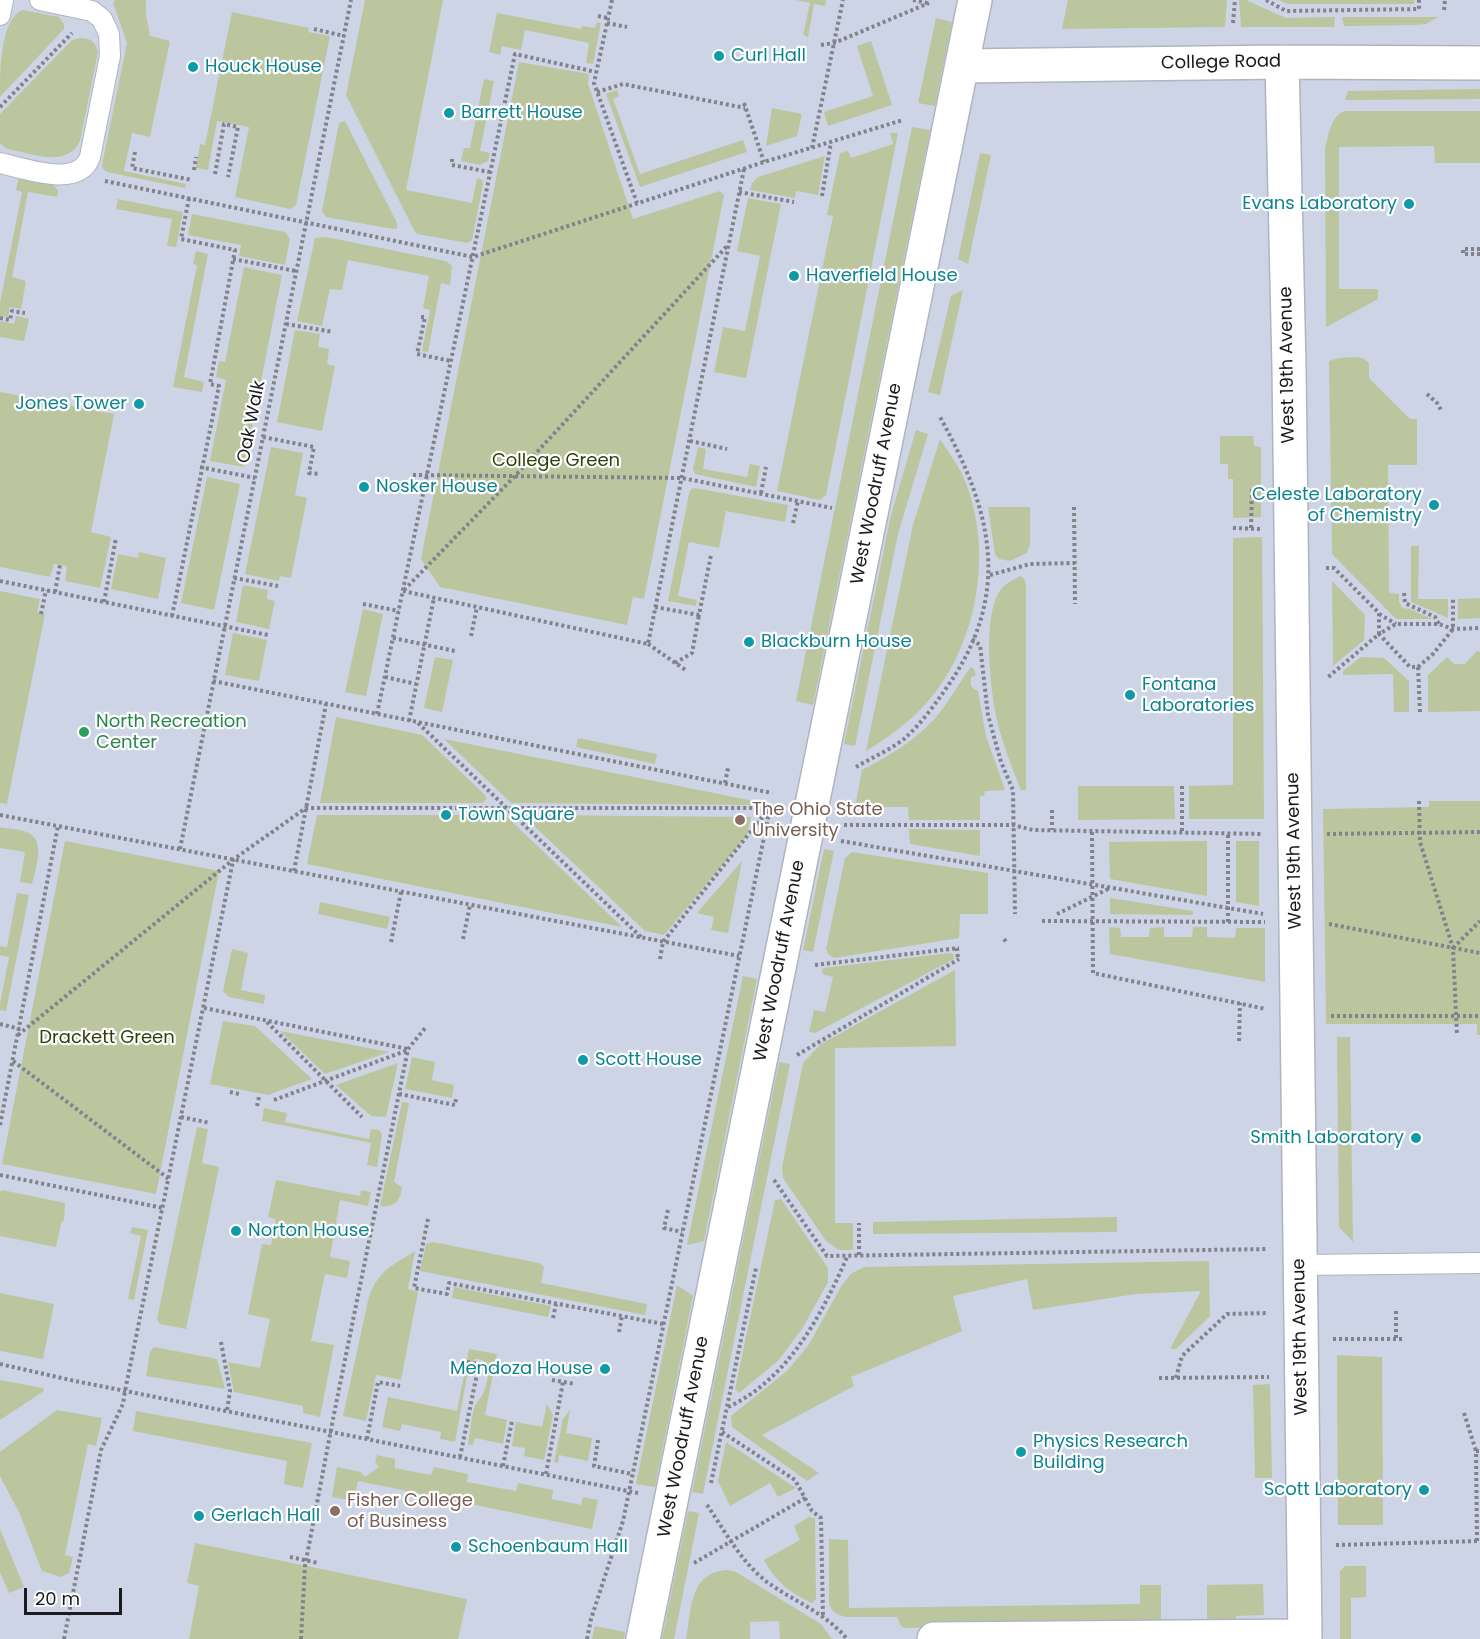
<!DOCTYPE html>
<style>
body{margin:0}
#map{position:relative;width:1480px;height:1639px;overflow:hidden;background:#dbdfea;font-family:Poppins,sans-serif}
canvas{display:block}
.scale{position:absolute;left:24px;top:1588px;width:98px;height:27px;box-sizing:border-box;border:3px solid #1a1b1f;border-top:0;padding-left:8px;font-size:18px;line-height:21px;white-space:nowrap;color:#1a1b1f;-webkit-text-stroke:4px #fff;paint-order:stroke}
</style>
<div id="map">
<canvas width="1480" height="1639"></canvas>
<div class="scale">20 m</div>
</div>
<script>
const g = document.querySelector('canvas').getContext('2d');
g.lineJoin = 'round';
function fillPath(path, color) { g.fillStyle = color; g.fill(path, 'evenodd'); }
function trace(path, color, width, dash) { g.strokeStyle = color; g.lineWidth = width; g.lineCap = dash ? 'butt' : 'round'; g.setLineDash(dash || []); g.stroke(path); }
function label(font, color, halo, rows, align = 'center') {
  g.font = font + ' Poppins,sans-serif'; g.lineWidth = 4.5; g.setLineDash([]); g.textBaseline = 'middle'; g.strokeStyle = halo; g.fillStyle = color; for (const [text, x, y, turn = 0] of rows) {
    g.save(); g.translate(x, y); g.rotate((+turn || 0) * Math.PI / 180); g.textAlign = isNaN(turn) ? turn : align; if (halo) g.strokeText(text, 0, 0); g.fillText(text, 0, 0); g.restore();
  }
}
fillPath(new Path2D(`
 M0,0H1480V1639H0Z`), '#cdd4e6');
fillPath(new Path2D(`
 M115,0H146V15L150,36L170,41L150,137L132,133L124,171L186,184L185,188L107,172L103,169L102,165L127,43L113,3Z
 M365,0H443L406,190L472,203L477,178L482,180L483,184L472,240L468,243L417,234L414,230L346,95Z
 M796,0H826L825,6L814,4L808,37L803,35L810,3Z
 M1068,0H1227L1225,27L1062,29Z
 M1239,0H1246L1286,18L1335,17L1334,27H1241Z
 M1278,0H1414V4H1288Z
 M23,10L59,17L64,24V29L0,97C0,75 0,17 23,10Z
 M232,12L309,28L308,32L330,36L296,205L290,209L235,197L249,127L217,121L208,170L196,168L200,144L205,145Z
 M497,13L581,29L582,26L595,28L597,22L601,23L593,64L586,63L589,43L525,30L521,50L502,46L500,55L489,52Z
 M1342,17H1438L1426,24L1414,25L1348,26H1344Z
 M936,18L952,22L935,106L918,103Z
 M80,38C91,38 95,42 98,52L80,141C67,169 31,153 7,149L0,143V114L72,40Z
 M871,41L892,105L828,126L824,112L873,96L857,46Z
 M519,62L589,74L588,84L633,219L720,191L724,195L644,599L633,597L627,625L440,587L421,559Z
 M484,79L494,81L480,151L490,153L488,161L480,165L461,161L464,148H470Z
 M1480,89V99L1345,100L1348,91Z
 M617,90L619,96L613,99L640,174L743,140L747,152L640,187L606,94Z
 M772,108L802,114L797,136L766,146Z
 M1344,111H1480V163H1435L1434,146L1339,147V289H1378V299L1326,327L1325,148C1329,134 1330,118 1344,111Z
 M345,121L397,223V228L393,229L326,217L322,211L339,123Z
 M912,127L930,130L813,705L796,701Z
 M890,133H898L826,495L820,500L777,491L833,216L827,215L840,153L848,151L851,158L893,144Z
 M980,153L991,155L968,264L958,259Z
 M825,156L818,195L796,191L795,198L750,190L752,183L758,177Z
 M19,176L53,184L58,191L57,197L28,192L12,277L26,281L21,309L10,307L8,317L0,316V303L22,192L16,190Z
 M748,198L781,204L746,378L714,372L723,327L745,331L760,256L737,251Z
 M118,199L183,212L176,247L167,246L172,219L116,209Z
 M192,214L285,232L290,239L285,265L239,256L241,245L188,235Z
 M326,237L446,261L452,266L450,285L441,283L428,352L422,351L430,310L423,308L429,276L348,260L342,290L330,289L322,326L297,321L315,238Z
 M196,251L208,254L184,377L204,382L202,392L173,387L197,265L193,264Z
 M244,267L282,275L244,467L210,461L226,380L216,377L219,361L225,362Z
 M963,290L940,395L928,392L951,296Z
 M16,316L29,319L24,341L0,337V321L14,324Z
 M295,330L320,334L318,347L329,349L327,364L335,366L322,431L277,422Z
 M1358,357L1364,359L1369,363V378L1410,419H1417V465H1388L1389,593L1399,594V601L1402,608L1410,609L1432,619H1396L1332,554L1329,361L1339,358Z
 M0,392L114,414L91,532L111,537L100,588L65,581L67,566L54,564L50,577L0,567Z
 M916,430L928,434L898,534L855,746L844,744L891,515Z
 M1220,436H1253L1254,446L1261,447V517L1233,518V479H1228V464H1220Z
 M940,439C947,450 956,462 962,474C996,548 978,651 921,709C904,726 886,739 866,751L913,525Z
 M271,447L303,453L295,495L307,498L291,578L280,576L279,581L245,574Z
 M698,447L706,449L703,469L747,477L750,464L760,466L756,487L695,474L693,469Z
 M207,477L240,484L214,610L181,603Z
 M695,488L788,505L785,522L726,511L719,548L689,542L678,596L697,600L696,606L668,601L689,494L691,489Z
 M988,507H1030V544L1027,553L1010,561L999,559L995,554Z
 M1262,537L1264,819H1189V786L1233,785V538Z
 M1411,546H1419L1418,599H1448V618L1411,602Z
 M139,552L166,558L158,599L111,589L118,554L138,558Z
 M1021,576L1024,579L1026,585V790H1021C1011,765 1000,738 995,711C990,681 983,619 999,592C1004,584 1012,580 1021,576Z
 M1332,581L1365,615L1364,640L1333,666Z
 M243,585L268,590L267,599L275,601L269,629L236,622Z
 M0,591L40,599L37,612L45,614L7,804L0,803Z
 M1480,598V618L1458,619V599Z
 M363,609L383,614L366,696L345,692Z
 M233,633L267,640L259,681L225,675Z
 M1477,651L1480,652V711L1428,712V675L1447,657L1454,664H1465Z
 M435,657L453,660L442,712L424,708Z
 M1361,657L1384,658L1409,681V712H1394L1393,674L1343,675V671Z
 M971,667L974,669L976,675L971,678C970,685 971,688 978,691L986,736L1005,790L985,791L984,796H980V820H909L908,807H855L862,770C891,755 921,737 941,711C952,697 960,681 971,667Z
 M336,717L422,735L485,795L487,799L482,803H320Z
 M578,738L657,754L655,764L576,747Z
 M444,739L754,801V805L511,803Z
 M1078,786H1174L1175,819L1078,820Z
 M1429,801H1480V1035H1477V1024H1326L1323,809L1429,807Z
 M317,815H505L622,927L307,864Z
 M533,815L751,817L747,835L664,935L645,931L531,823L529,819Z
 M0,827C8,829 22,829 29,833C46,842 35,870 32,884L20,882L25,852L0,848Z
 M909,829L980,830V856L910,844Z
 M65,841L219,871L156,1194L2,1164Z
 M1207,841V896L1110,879L1109,842Z
 M1236,841H1259V906L1236,902Z
 M824,849L834,851L813,952L803,950Z
 M852,852L988,873V914H960L959,938L834,958L829,955L826,949L845,858Z
 M742,861L728,933L711,930L714,917L697,913Z
 M17,893L29,895L6,1011L0,1010V1004L9,957L0,955V946L7,947Z
 M1110,898L1193,911V915L1110,914Z
 M320,902L390,917L387,929L318,914Z
 M1109,927L1120,928L1121,937H1149L1150,928L1164,927V937H1192L1193,927H1207V937L1235,938L1236,928H1265V982L1110,954Z
 M232,949L248,953L241,990L265,995L264,1004L229,997L223,991Z
 M950,953L954,955V959L815,1033L809,1032L814,1010L825,1012L833,977L822,974L823,968Z
 M955,970L956,1046L835,1048V1223H853V1250H839L826,1241L783,1178L782,1167L803,1063L821,1044Z
 M743,976L757,979L704,1241L687,1245Z
 M223,1021L255,1026L312,1079L268,1095L210,1084Z
 M280,1031L389,1052L325,1074Z
 M1337,1037H1350L1353,1242L1339,1227Z
 M412,1057L435,1062L432,1080L454,1085L452,1098L405,1089Z
 M779,1062L790,1064L703,1494L692,1492Z
 M398,1063L386,1117L371,1116L336,1085Z
 M402,1102L409,1103L394,1182L402,1187C400,1201 395,1208 380,1206Z
 M264,1108L287,1113L285,1122L369,1139L371,1129L379,1130L382,1134L377,1167L367,1165L371,1143L262,1121Z
 M197,1127L208,1129L202,1163L219,1167L186,1329L160,1324L157,1319Z
 M276,1180L360,1196L361,1190L371,1192L368,1206L340,1200L330,1257L350,1261L347,1278L325,1274L311,1341L334,1345L320,1417L303,1413V1406L234,1392L228,1362L260,1368L270,1319L248,1314L262,1244L271,1245L276,1219L268,1217Z
 M2,1190L65,1203L64,1221L62,1220L56,1247L0,1236V1192Z
 M781,1199L828,1268V1282L802,1329L778,1361L739,1393L735,1389L775,1200Z
 M1117,1217V1232L873,1234V1222Z
 M132,1227L148,1230L134,1300L128,1299L141,1236L130,1233Z
 M433,1242L539,1263L544,1267L541,1283L647,1304L645,1315L420,1271L426,1244Z
 M415,1251L408,1289L418,1292L401,1380L376,1375L366,1421L343,1416L369,1296C380,1269 392,1266 415,1251Z
 M1209,1261L1210,1316L1176,1349H1170L1201,1291L1136,1294L1033,1310L1027,1279L953,1296L962,1331L851,1377L854,1386L762,1435L819,1473L807,1481L732,1427L731,1416L787,1371L808,1346L842,1285L852,1273L864,1267Z
 M677,1285L693,1296L655,1487L636,1484Z
 M454,1287L551,1306L548,1317L452,1298Z
 M0,1293L54,1304L43,1359L0,1351Z
 M154,1347L217,1359L225,1389L146,1376L150,1352Z
 M469,1349L497,1354L485,1415L507,1420L503,1444L475,1438L473,1445H468C470,1432 471,1418 475,1406C477,1401 481,1398 483,1394C488,1382 494,1358 475,1359L469,1365L455,1442L440,1439L441,1432L402,1424L400,1431L382,1427L388,1397L457,1411Z
 M1337,1355L1382,1357L1383,1525H1338Z
 M0,1380L43,1388L44,1391L0,1420Z
 M1270,1384L1272,1478H1255L1253,1385Z
 M547,1404L553,1415L544,1460L524,1456L525,1448L512,1446L516,1422L542,1427Z
 M57,1410L102,1418L96,1446L88,1444L65,1555L73,1557L69,1573L61,1577L42,1571L19,1512L0,1476V1452Z
 M570,1410L566,1433L592,1438L588,1461L559,1455L558,1463L554,1462L563,1419Z
 M136,1411L312,1443L303,1488L284,1484L287,1461L133,1431Z
 M726,1442L796,1488L778,1497L770,1483L730,1506L718,1481Z
 M377,1455L395,1459V1468L431,1475L434,1467L468,1474L467,1482L516,1491L518,1483L553,1490L552,1499L581,1505L583,1497L598,1500L592,1529L358,1481L354,1501L332,1497L337,1467L361,1472L365,1477L379,1467L375,1462Z
 M688,1511L699,1513L674,1639H662Z
 M809,1517L815,1518V1520L816,1599L812,1603C790,1593 775,1581 764,1560L800,1540L794,1526Z
 M0,1529L24,1587L9,1593L0,1572Z
 M829,1539L848,1540L849,1608L1140,1604V1585H1161V1625L904,1628L900,1625L897,1617H845L837,1614L832,1610L829,1604Z
 M195,1543L467,1599L458,1639H189L199,1586L187,1583Z
 M1345,1566H1366V1597L1351,1598V1639H1340V1571Z
 M728,1570L736,1572L746,1578L821,1624L832,1639H780L779,1621L750,1622V1639H686C692,1608 689,1572 728,1570Z
 M1263,1584L1264,1615L1236,1616V1624L1207,1625V1585Z
 M595,1626L625,1632L624,1639H592Z`), '#bbc69f');
const lane = new Path2D(`
 M0,15L3,0
 M0,163C24,168 79,189 90,157L110,56L109,34L102,19L92,11L40,0
 M1300,1265L1480,1263`);
const street = new Path2D(`
 M1282,62L1289,367L1305,1639
 M962,66L1282,62L1480,63
 M934,1639L1305,1636`);
const secondary = new Path2D(`
 M643,1639L975,0`);
trace(lane, '#b0b4bf', 22);
trace(street, '#b0b4bf', 36);
trace(secondary, '#b0b4bf', 36);
trace(new Path2D(`
 M612,0L594,83L637,203
 M913,0L927,3
 M1266,0L1286,11L1419,9V0
 M1444,10L1445,0
 M598,16L608,18
 M607,23L627,27
 M1233,23L1235,0
 M314,29L344,36
 M821,45L834,43L929,3
 M597,92L623,84L745,108
 M744,103L764,162
 M0,107L72,33
 M812,148L843,0
 M135,152L132,168L192,180
 M452,159V165L490,172
 M194,170L196,157
 M215,174L224,124L238,127L228,177
 M105,181L473,257L764,162L903,120
 M739,192L794,202
 M822,196L831,142
 M1480,249H1463V254H1480
 M233,259L296,271
 M421,317H425L417,354L451,361
 M0,318L10,320L12,311L25,313
 M286,324L333,332
 M1427,394L1437,403L1441,410
 M263,437L314,447L309,473L319,474
 M690,441L727,449
 M200,467L255,478
 M413,475L682,478L832,508
 M761,493L766,467
 M1074,507L1075,604
 M793,523L798,501
 M1233,528L1260,529
 M1251,528L1252,488H1259
 M1326,568H1334L1379,613V634L1327,678
 M990,575L1030,564L1075,563
 M234,578L278,586
 M0,581L268,635
 M404,590L514,477L727,246
 M403,591L648,644L744,169
 M55,592L60,565
 M1404,593L1405,603L1435,617L1439,624
 M104,602L116,538
 M363,604L399,611
 M655,607L699,615L711,555
 M41,614L46,590
 M1379,614L1396,624
 M172,616L219,386L210,384L235,250L181,239L189,198
 M471,636L477,607
 M393,638L455,651
 M972,639L980,645L988,715L1001,762L1013,790L1015,914
 M648,644L687,671
 M675,663L692,653L699,615
 M1418,667L1433,654L1453,629V598
 M385,677L416,684
 M213,681L772,793
 M1420,712L1418,667H1410L1379,634L1396,624H1439L1453,629L1480,628
 M377,714L515,54L596,72
 M409,721L434,598
 M418,723L642,938
 M856,767C871,758 890,750 904,739C919,726 933,707 945,690C1013,595 993,513 940,417
 M725,783L728,768
 M1182,786V833
 M1419,801L1420,842L1453,948L1457,1035
 M1052,810V830
 M0,815L739,956
 M844,825H1013L1033,830L1263,834
 M1092,832L1093,973L1266,1009
 M1327,834L1480,832
 M841,841L1263,914
 M180,849L351,0
 M294,871L326,704
 M1057,914L1110,888
 M1042,921L1265,922
 M1228,922V834
 M1329,924L1480,953
 M463,939L470,905
 M1004,939L1007,943
 M391,942L401,892
 M957,948L958,960
 M1453,948L1480,921
 M660,959L663,942L767,811
 M815,965L959,948
 M204,1008L408,1049
 M1331,1016H1480
 M267,1022L362,1117
 M0,1024L20,1029
 M18,1035L234,859L306,808H770
 M1239,1041L1240,1003
 M797,1055L959,959
 M13,1061L169,1179
 M230,1092L239,1094
 M399,1094L455,1105L456,1099
 M274,1100L408,1050
 M257,1106L259,1097
 M181,1117L210,1123
 M0,1125L58,826
 M0,1175L163,1208
 M774,1180L827,1256L1268,1249
 M668,1210L664,1228L682,1232
 M428,1219L414,1288L447,1294L449,1283L663,1324
 M859,1255V1223
 M1396,1311V1339
 M553,1318L556,1304
 M619,1332L622,1316
 M1333,1339H1405
 M221,1342L230,1391L227,1411
 M467,1362L495,1367
 M0,1364L75,1381L638,1493
 M1159,1378L1269,1377
 M1176,1378L1182,1356L1227,1314L1268,1313
 M552,1380L575,1384
 M728,1407C789,1379 822,1314 848,1255
 M1464,1413L1476,1451
 M722,1432L795,1480L812,1511L821,1518L823,1617
 M367,1439L378,1382L400,1386
 M598,1440L594,1466L632,1474
 M460,1457L479,1364
 M503,1466L512,1421
 M546,1474L563,1382
 M711,1483L756,1268
 M707,1505C725,1531 741,1562 767,1582C793,1601 826,1613 847,1639
 M1477,1541L1476,1451H1480
 M1336,1545L1480,1541
 M290,1557L318,1563
 M694,1563L807,1497
 M64,1639L101,1450L123,1404L125,1391L233,861
 M301,1639L305,1566L334,1414L408,1049L426,1027
 M587,1639L591,1619L623,1521L770,808`), '#80838b', 4, [3, 3]);
trace(lane, '#fff', 20);
trace(street, '#fff', 33);
trace(secondary, '#fff', 33);
for (const [x, y, r, color] of [
 [719,56,6,"#0f9aa8"],
 [193,67,6,"#0f9aa8"],
 [449,113,6,"#0f9aa8"],
 [1409,204,6,"#0f9aa8"],
 [794,276,6,"#0f9aa8"],
 [139,404,6,"#0f9aa8"],
 [364,487,6,"#0f9aa8"],
 [1434,505,6,"#0f9aa8"],
 [749,642,6,"#0f9aa8"],
 [1130,695,6,"#0f9aa8"],
 [84,732,6,"#2e9e5b"],
 [446,815,6,"#0f9aa8"],
 [740,820,6,"#8d6e63"],
 [583,1060,6,"#0f9aa8"],
 [1416,1138,6,"#0f9aa8"],
 [236,1231,6,"#0f9aa8"],
 [605,1369,6,"#0f9aa8"],
 [1021,1452,6,"#0f9aa8"],
 [1424,1490,6,"#0f9aa8"],
 [335,1511,6,"#8d6e63"],
 [199,1516,6,"#0f9aa8"],
 [456,1547,6,"#0f9aa8"]
]) { const dot = new Path2D(); dot.arc(x, y, r, 0, 2 * Math.PI); g.fillStyle = color; g.fill(dot); trace(dot, '#fff', 2); }
label('18px', '#0d838f', '#fff', [
 ["Curl Hall",731,56],
 ["Houck House",205,67],
 ["Barrett House",461,113],
 ["Evans Laboratory",1397,204,"right"],
 ["Haverfield House",806,276],
 ["Jones Tower",127,404,"right"],
 ["Nosker House",376,487],
 ["Celeste Laboratory",1422,495,"right"],
 ["of Chemistry",1422,516,"right"],
 ["Blackburn House",761,642],
 ["Fontana",1142,685],
 ["Laboratories",1142,706],
 ["Town Square",458,815],
 ["Scott House",595,1060],
 ["Smith Laboratory",1404,1138,"right"],
 ["Norton House",248,1231],
 ["Mendoza House",593,1369,"right"],
 ["Physics Research",1033,1442],
 ["Building",1033,1463],
 ["Scott Laboratory",1412,1490,"right"],
 ["Gerlach Hall",211,1516],
 ["Schoenbaum Hall",468,1547]
], 'left');
label('18px', '#1a1b1f', '#fff', [
 ["College Road",1221,63,-1],
 ["West 19th Avenue",1288,365,-91],
 ["Oak Walk",252,422,-79],
 ["West Woodruff Avenue",877,484,-79],
 ["West 19th Avenue",1295,851,-91],
 ["West Woodruff Avenue",780,961,-79],
 ["West 19th Avenue",1301,1337,-91],
 ["West Woodruff Avenue",684,1437,-79]
]);
label('18px', '#333d07', '#fff', [
 ["College Green",556,461],
 ["Drackett Green",107,1038]
]);
label('18px', '#27864d', '#fff', [
 ["North Recreation",96,722],
 ["Center",96,743]
], 'left');
label('18px', '#785e54', '#fff', [
 ["The Ohio State",752,810],
 ["University",752,831],
 ["Fisher College",347,1501],
 ["of Business",347,1522]
], 'left');
</script>
